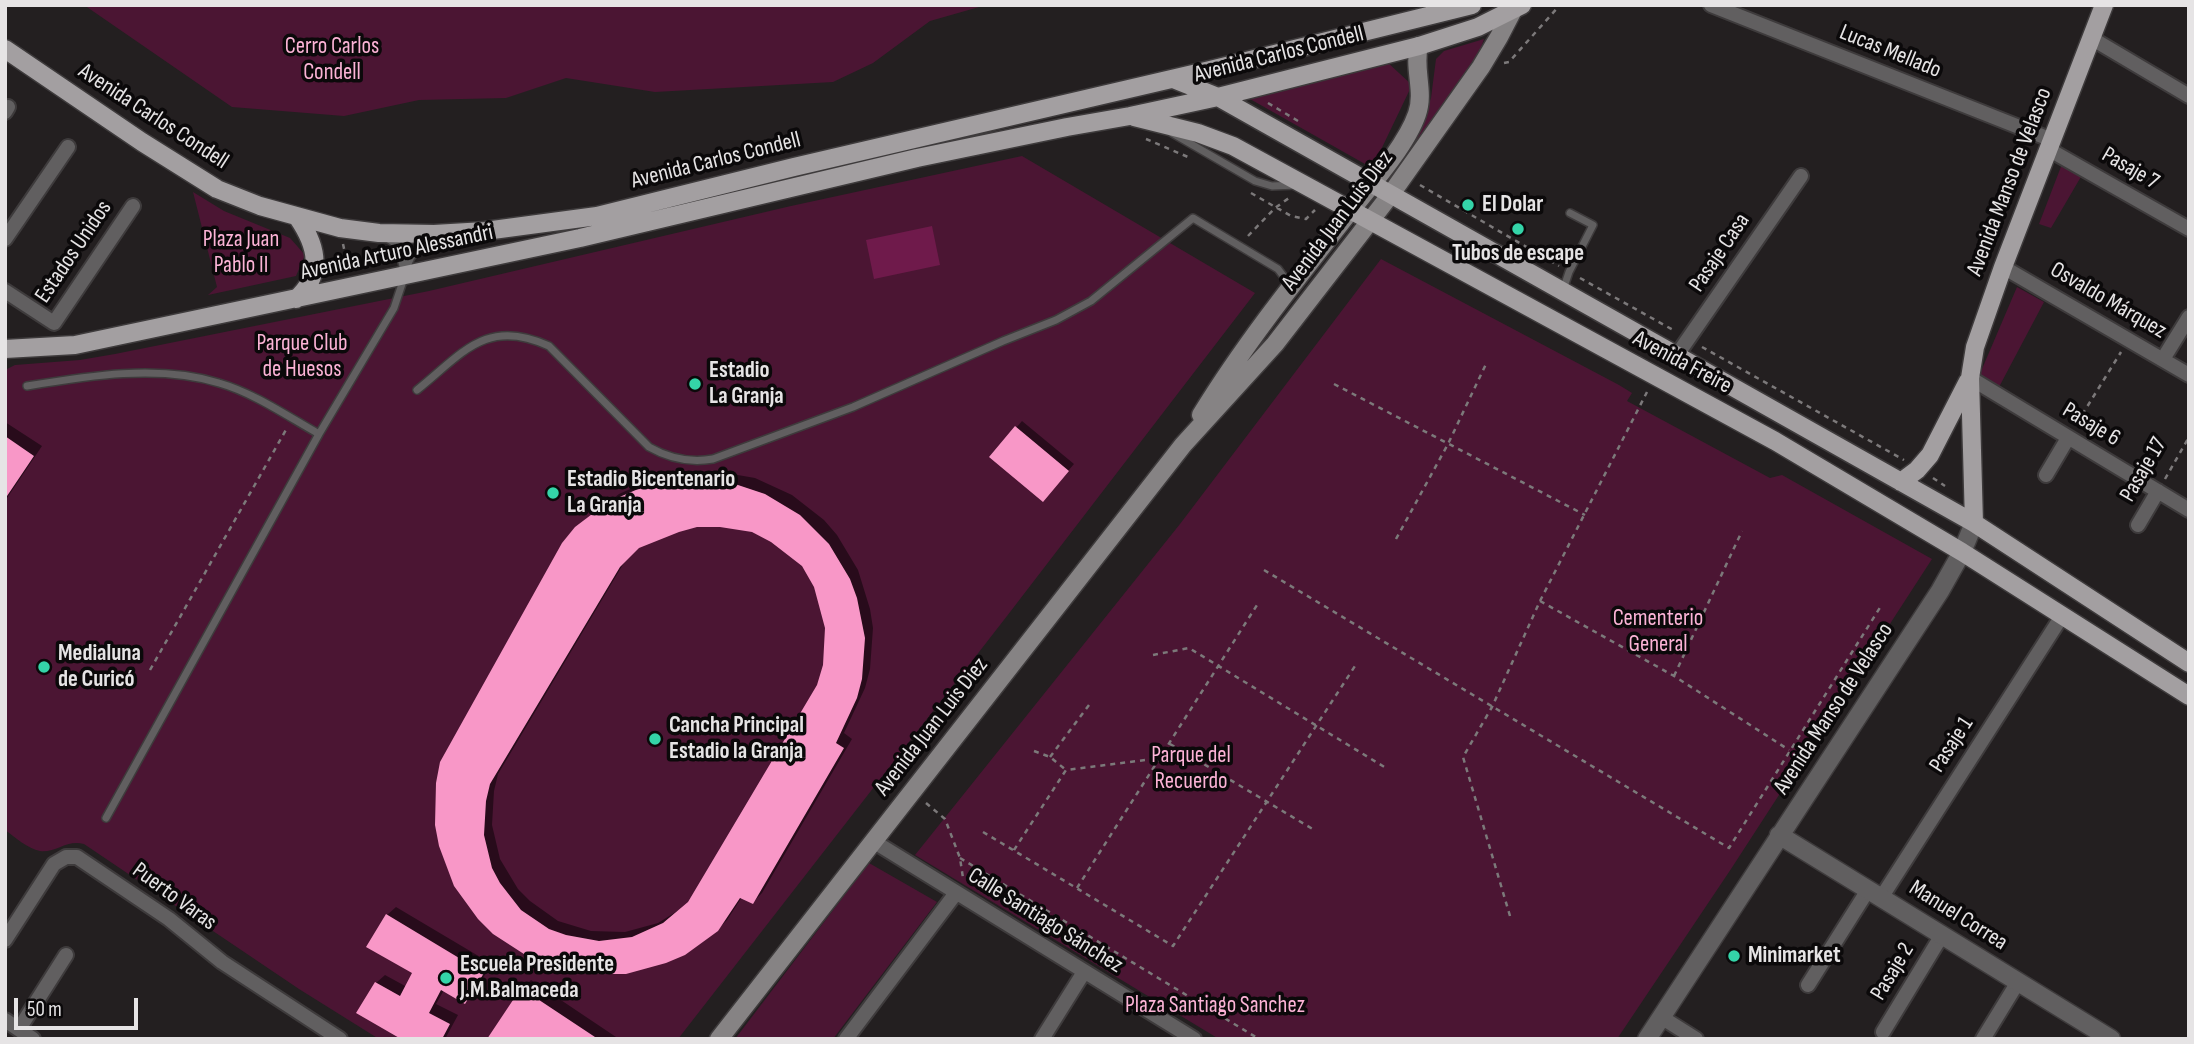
<!DOCTYPE html>
<meta charset="utf-8">
<style>
body{margin:0}
#map{position:relative;width:2194px;height:1044px;overflow:hidden;background:#231f20;font-family:"Sofia Sans Condensed",sans-serif}
canvas{display:block}
.frame{position:absolute;inset:0;border:7px solid #e6e4e5;pointer-events:none}
.scale{position:absolute;left:14px;top:998px;width:124px;height:32px;box-sizing:border-box;border:4px solid #e6e4e5;border-top:0;padding-left:9px;font-size:21px;line-height:24px;white-space:nowrap;color:#e6e4e5;-webkit-text-stroke:5px #0b090a;paint-order:stroke}
</style>
<div id="map">
<canvas width="2194" height="1044"></canvas>
<div class="frame"></div>
<div class="scale">50 m</div>
</div>
<script>
const g = document.querySelector('canvas').getContext('2d');
g.lineJoin = 'round';
function fillPath(path, color) { g.fillStyle = color; g.fill(path, 'evenodd'); }
function trace(path, color, width, dash) { g.strokeStyle = color; g.lineWidth = width; g.lineCap = dash ? 'butt' : 'round'; g.setLineDash(dash || []); g.stroke(path); }
function label(font, color, halo, rows, align = 'center') {
  g.font = font + ' "Sofia Sans Condensed",sans-serif'; g.lineWidth = 7; g.setLineDash([]); g.textBaseline = 'middle'; g.strokeStyle = halo; g.fillStyle = color; for (const [text, x, y, turn = 0] of rows) {
    g.save(); g.translate(x, y); g.rotate((+turn || 0) * Math.PI / 180); g.textAlign = isNaN(turn) ? turn : align; if (halo) g.strokeText(text, 0, 0); g.fillText(text, 0, 0); g.restore();
  }
}
fillPath(new Path2D(`
 M84,5H986L930,21L873,63L833,82L655,92L566,78L506,98L419,100L344,116L232,107Z
 M1484,39L1478,56L1419,142L1414,145L1431,98L1436,59L1444,51Z
 M1386,61L1412,85L1377,158L1365,164L1250,99Z
 M1022,156L1255,293L1007,616L678,1039H379L299,989L84,844C67,839 56,853 40,851C28,849 15,837 5,830V370L15,365L80,360L115,354L429,291L791,206Z
 M2062,164L2082,175L2051,228L2039,224Z
 M193,192L224,211L290,238L305,255L296,276L208,295L217,287Z
 M1381,259L1619,385L1632,393L1627,401L1770,478L1782,475L1932,559L1731,869L1617,1039H1219L915,855L1180,524Z
 M2017,287L2044,302L1999,387L1979,376Z
 M869,863L937,902L833,1039H735Z`), '#4b1533');
fillPath(new Path2D(`
 M932,226L940,265L874,279L866,240Z`), '#6f1a4b');
fillPath(new Path2D(`
 M1022,421L1074,464L1049,493L1016,428Z
 M5,422L42,446L5,501Z
 M715,471L755,478L792,495L824,520L837,535L858,570L870,609L873,628L870,669L865,688L844,733L852,739L762,893L753,902L742,897L727,920L717,930L586,972L441,846L586,519L619,494L655,478L675,473ZM697,525L734,526L753,530L791,553L803,565L815,586L826,628L825,665L818,686L687,905L658,923L625,932L591,931L558,921L530,901L518,889L500,859L492,825L494,791L498,774L628,556L638,546Z
 M396,907L492,964L473,993L465,1002L444,990L436,1004L458,1015L445,1039H405L376,983L385,975L407,987L415,973L387,915Z
 M531,980L619,1039H489L522,989Z`), '#0007');
fillPath(new Path2D(`
 M1015,426L1069,471L1043,502L989,457Z
 M5,436L34,456L5,499Z
 M685,479L726,481L765,494L800,515L829,544L850,579L857,598L865,638L862,679L857,698L836,743L844,748L753,904L740,898L718,931L685,955L666,963L626,974H586L565,970L527,956L493,934L478,919L454,886L439,846L435,825L436,783L440,762L562,543L575,527L608,502L645,486ZM697,527H720L752,532L771,542L802,566L814,587L825,628L823,665L817,685L688,902L663,923L632,937L599,941L566,935L549,929L521,910L500,883L492,868L484,835L486,801L490,784L620,567L639,548L679,532Z
 M386,914L484,973L465,1004L441,990L429,1013L450,1024L442,1039H401L356,1013L375,982L400,996L412,973L366,947Z
 M521,988L598,1039H487Z`), '#f897c7');
const service = new Path2D(`
 M1172,133L1255,181L1272,186L1297,185
 M406,268L411,257L431,237
 M1563,290L1569,272L1593,225L1570,213
 M27,386C87,376 159,364 219,383C254,393 287,416 319,434
 M417,390C462,354 486,317 549,346L649,447C670,459 690,463 713,459L853,407L1003,341L1056,320L1091,301L1193,218L1278,269L1290,285
 M106,818L319,434L394,308L405,275L398,245L387,238`);
const minor = new Path2D(`
 M1711,5L2052,140
 M2091,38L2189,96
 M5,112L8,107
 M2048,149L2189,229
 M5,239L68,147
 M2003,267L2189,375
 M5,291L54,323L133,206
 M1677,355L1801,176
 M2163,359L2189,317
 M1970,378L2189,510
 M2046,475L2068,438
 M2138,525L2158,491
 M873,841L1194,1039
 M1881,898L2062,616
 M5,940L54,864L66,857H77L169,919L222,962L340,1039
 M1808,985L1868,890
 M1661,1017L1696,1039
 M5,1020L33,1039
 M19,1029L66,955
 M1883,1032L1942,935
 M846,1039L956,893
 M1042,1039L1084,972
 M1983,1039L2018,982`);
const tertiary = new Path2D(`
 M1779,835L2111,1039
 M1647,1039L1940,591L1962,552L1974,523`);
const secondary = new Path2D(`
 M1201,415C1242,348 1291,286 1340,224C1363,194 1405,149 1417,114C1425,91 1413,69 1419,46
 M719,1039L1183,445L1275,344L1391,194L1481,67L1499,37L1512,12`);
const primary = new Path2D(`
 M5,49L142,142L217,189L260,206L340,228L379,233L434,234L485,231L597,216L794,167L1210,70L1472,5
 M1173,79L1218,97L1974,523L2189,663
 M1134,117L1198,133L1233,146L1775,441L1962,552L2189,696
 M296,299C324,274 317,246 298,218
 M5,349L75,345L580,238L917,158L1067,127L1130,116L1218,97L1419,46L1478,27L1522,5
 M1901,482L1917,470L1930,455L1968,381
 M1974,523L1970,378L1975,347L2003,267L2104,5`);
trace(service, '#3e3b3c', 10);
trace(minor, '#3e3b3c', 18);
trace(tertiary, '#3e3b3c', 21);
trace(secondary, '#3e3b3c', 21);
trace(primary, '#3e3b3c', 21);
trace(new Path2D(`
 M1504,63L1509,62L1560,5
 M1268,103L1298,121
 M1146,139L1188,157
 M1420,185L1559,266
 M1251,193L1291,216L1306,219L1315,210
 M1248,236L1275,208L1289,198
 M343,244L345,253L343,272
 M1580,278L1675,331
 M1702,347L1904,460
 M1334,384L1585,515
 M2077,423L2121,352
 M1933,478L1945,486
 M2165,479L2189,437
 M1396,539L1448,444L1486,364
 M1264,570L1729,848L1881,606
 M1540,601L1674,676L1789,750
 M1153,655L1189,648L1386,768
 M150,670L287,428
 M1674,676L1742,531
 M1170,744L1316,831
 M1034,751L1050,757L1066,770
 M1050,757L1092,701
 M926,803L945,819L960,858L963,878
 M983,832L1173,946L1355,666
 M1014,850L1066,770L1161,758
 M960,858L1259,1039
 M1077,888L1257,605
 M1510,916L1463,757L1492,707L1540,601L1647,392`), '#7c797a', 2.5, [5, 5]);
trace(service, '#615f60', 7);
trace(minor, '#615f60', 14);
trace(tertiary, '#615f60', 18);
trace(secondary, '#868384', 18);
trace(primary, '#a39fa1', 18);
for (const [x, y, r, color] of [
 [1468,205,7,"#34d4a8"],
 [1518,229,7,"#34d4a8"],
 [695,384,7,"#34d4a8"],
 [553,493,7,"#34d4a8"],
 [44,667,7,"#34d4a8"],
 [655,739,7,"#34d4a8"],
 [1734,956,7,"#34d4a8"],
 [446,978,7,"#34d4a8"]
]) { const dot = new Path2D(); dot.arc(x, y, r, 0, 2 * Math.PI); g.fillStyle = color; g.fill(dot); trace(dot, '#0b090a', 2.5); }
label('23px', '#fcb3d6', '#0b090a', [
 ["Cerro Carlos",332,47],
 ["Condell",332,73],
 ["Plaza Juan",241,240],
 ["Pablo II",241,266],
 ["Parque Club",302,344],
 ["de Huesos",302,370],
 ["Cementerio",1658,619],
 ["General",1658,645],
 ["Parque del",1191,756],
 ["Recuerdo",1191,782],
 ["Plaza Santiago Sanchez",1215,1006]
]);
label('23px', '#e6e4e5', '#0b090a', [
 ["Lucas Mellado",1890,52,22],
 ["Avenida Carlos Condell",1279,55,-14],
 ["Avenida Carlos Condell",153,117,33],
 ["Avenida Carlos Condell",716,161,-14],
 ["Pasaje 7",2130,169,30],
 ["Avenida Manso de Velasco",2010,182,-69],
 ["Avenida Juan Luis Diez",1338,221,-53],
 ["Estados Unidos",74,252,-56],
 ["Avenida Arturo Alessandri",397,253,-12],
 ["Pasaje Casa",1720,253,-56],
 ["Osvaldo Márquez",2108,301,30],
 ["Avenida Freire",1682,363,28],
 ["Pasaje 6",2091,425,31],
 ["Pasaje 17",2144,470,-60],
 ["Avenida Manso de Velasco",1834,709,-57],
 ["Avenida Juan Luis Diez",932,727,-52],
 ["Pasaje 1",1952,745,-57],
 ["Puerto Varas",174,897,36],
 ["Manuel Correa",1958,916,32],
 ["Calle Santiago Sánchez",1045,921,32],
 ["Pasaje 2",1893,972,-59]
]);
label('bold 23px', '#e6e4e5', '#0b090a', [
 ["El Dolar",1482,205],
 ["Tubos de escape",1518,254,"center"],
 ["Estadio",709,371],
 ["La Granja",709,397],
 ["Estadio Bicentenario",567,480],
 ["La Granja",567,506],
 ["Medialuna",58,654],
 ["de Curicó",58,680],
 ["Cancha Principal",669,726],
 ["Estadio la Granja",669,752],
 ["Minimarket",1748,956],
 ["Escuela Presidente",460,965],
 ["J.M.Balmaceda",460,991]
], 'left');
</script>
